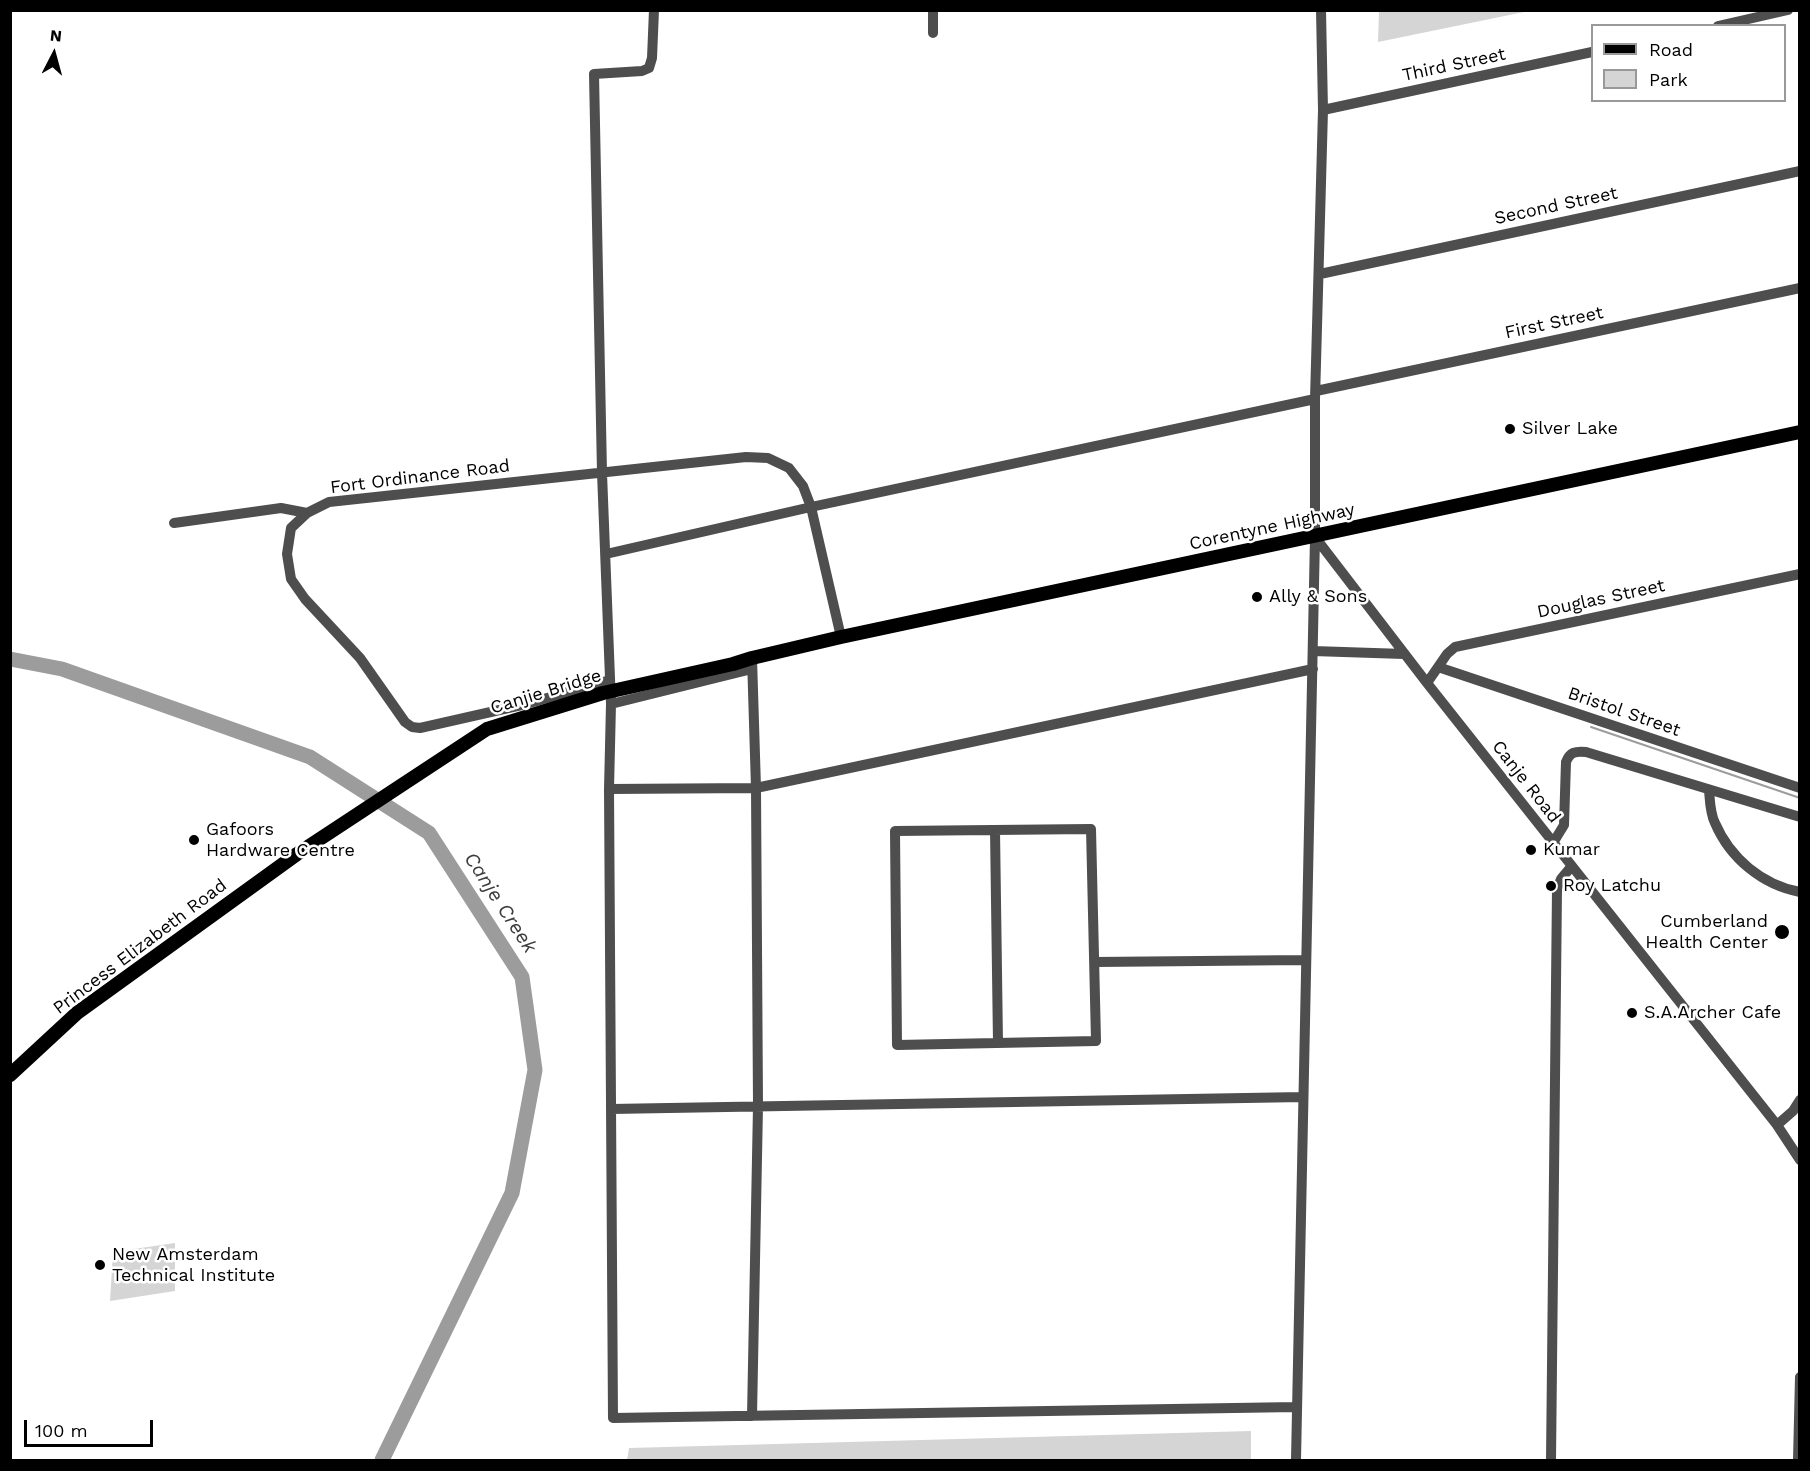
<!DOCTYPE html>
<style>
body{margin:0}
#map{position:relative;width:1810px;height:1471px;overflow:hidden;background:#fff;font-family:"Work Sans",sans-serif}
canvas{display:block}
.frame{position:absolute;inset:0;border:12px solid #000;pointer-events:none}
.legend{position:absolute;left:1591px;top:24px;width:195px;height:78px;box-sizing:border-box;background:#fff;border:2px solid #999;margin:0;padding:8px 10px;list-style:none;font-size:18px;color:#000}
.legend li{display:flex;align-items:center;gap:12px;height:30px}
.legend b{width:30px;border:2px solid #999}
.north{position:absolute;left:24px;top:24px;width:60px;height:60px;-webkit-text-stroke:4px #fff;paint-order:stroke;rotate:6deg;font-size:16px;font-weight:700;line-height:24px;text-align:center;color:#000}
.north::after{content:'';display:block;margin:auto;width:21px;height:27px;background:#000;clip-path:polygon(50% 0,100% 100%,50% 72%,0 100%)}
.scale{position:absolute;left:24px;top:1420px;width:129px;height:27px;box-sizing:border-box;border:3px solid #000;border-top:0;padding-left:8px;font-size:18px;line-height:21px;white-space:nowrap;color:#000;-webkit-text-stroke:4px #fff;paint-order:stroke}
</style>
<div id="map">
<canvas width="1810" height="1471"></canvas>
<div class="frame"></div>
<ul class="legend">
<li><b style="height:8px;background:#000"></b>Road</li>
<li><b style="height:16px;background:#d5d5d5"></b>Park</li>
</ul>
<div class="north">N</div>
<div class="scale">100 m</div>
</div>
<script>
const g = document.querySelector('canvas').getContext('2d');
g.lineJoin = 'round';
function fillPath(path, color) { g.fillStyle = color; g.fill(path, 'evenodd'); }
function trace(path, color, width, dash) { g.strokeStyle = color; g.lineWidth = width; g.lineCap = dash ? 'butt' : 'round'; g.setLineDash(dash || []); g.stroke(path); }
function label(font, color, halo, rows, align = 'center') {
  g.font = font + ' "Work Sans",sans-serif'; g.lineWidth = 5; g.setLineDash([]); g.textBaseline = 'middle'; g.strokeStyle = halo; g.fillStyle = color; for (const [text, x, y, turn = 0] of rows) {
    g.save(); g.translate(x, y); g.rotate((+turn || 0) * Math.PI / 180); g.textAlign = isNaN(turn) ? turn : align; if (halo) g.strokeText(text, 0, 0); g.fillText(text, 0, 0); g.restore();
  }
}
fillPath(new Path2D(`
 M1379,11V10L1529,11L1378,42Z
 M175,1243V1291L110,1301L113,1252Z
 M1251,1431V1460H627L629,1448Z`), '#d5d5d5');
trace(new Path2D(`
 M1591,727L1800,798`), '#9c9c9c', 2);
trace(new Path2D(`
 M10,659L62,669L310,757L429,833L522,977L535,1070L512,1193L382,1460`), '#9c9c9c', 15);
trace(new Path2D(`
 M654,10L652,58L649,68L642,71L594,74L602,473L611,704L609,789L613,1418L1296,1407
 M1718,26L1788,10
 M933,33V10
 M1323,110L1592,52
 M1320,274L1800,171
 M1316,391L1800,288
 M174,523L281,508L307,513
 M1315,537L1427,683L1777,1125L1800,1160
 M606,554L811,507L1315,399
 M1313,651L1404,654
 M1438,667L1800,788
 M610,680L526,704L420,728L412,727L405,722L360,658L305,599L291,579L287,554L291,528L307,513L329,502L746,457L768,458L789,468L803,486L811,507L841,637
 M1427,683L1447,654L1455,647L1800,574
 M611,704L752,669
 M609,789L756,788L1313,669
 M1709,790C1710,801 1710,813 1715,823C1730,858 1762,885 1800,892
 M1091,829L1096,1041L897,1045L895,831Z
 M995,830L998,1043
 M1553,843L1564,825L1566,762C1570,752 1575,751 1586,752L1800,817
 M1095,962L1305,960
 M611,1109L1303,1097
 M1777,1125L1793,1111L1800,1100
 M752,1416L758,1106L756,788L752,658
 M1296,1460L1315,537V399L1323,110L1321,10
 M1551,1460L1557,889L1561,879L1571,867
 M1798,1460L1800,1377`), '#4e4e4e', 10);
trace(new Path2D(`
 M10,1075L77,1013L297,854L487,729L603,693L733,664L752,658L841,637L1800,432`), '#000', 14);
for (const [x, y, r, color] of [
 [1510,429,6,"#000"],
 [1257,597,6,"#000"],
 [194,840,6,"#000"],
 [1531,850,6,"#000"],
 [1551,886,6,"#000"],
 [1782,932,8,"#000"],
 [1632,1013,6,"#000"],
 [100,1265,6,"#000"]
]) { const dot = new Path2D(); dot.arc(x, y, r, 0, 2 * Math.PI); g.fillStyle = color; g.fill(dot); trace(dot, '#fff', 2); }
label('18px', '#000', '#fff', [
 ["Third Street",1454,65,-12],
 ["Second Street",1556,206,-12],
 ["First Street",1554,323,-12],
 ["Fort Ordinance Road",420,477,-7],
 ["Corentyne Highway",1272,527,-12],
 ["Douglas Street",1601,599,-12],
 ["Canjie Bridge",546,692,-17],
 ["Bristol Street",1624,712,19],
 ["Canje Road",1526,782,52],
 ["Princess Elizabeth Road",140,947,-37]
]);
label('18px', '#000', '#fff', [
 ["Silver Lake",1522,429],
 ["Ally & Sons",1269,597],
 ["Gafoors",206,830],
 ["Hardware Centre",206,851],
 ["Kumar",1543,850],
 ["Roy Latchu",1563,886],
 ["Cumberland",1768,922,"right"],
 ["Health Center",1768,943,"right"],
 ["S.A.Archer Cafe",1644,1013],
 ["New Amsterdam",112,1255],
 ["Technical Institute",112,1276]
], 'left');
label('italic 20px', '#3d3d3d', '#fff', [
 ["Canje Creek",500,903,57]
]);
</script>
